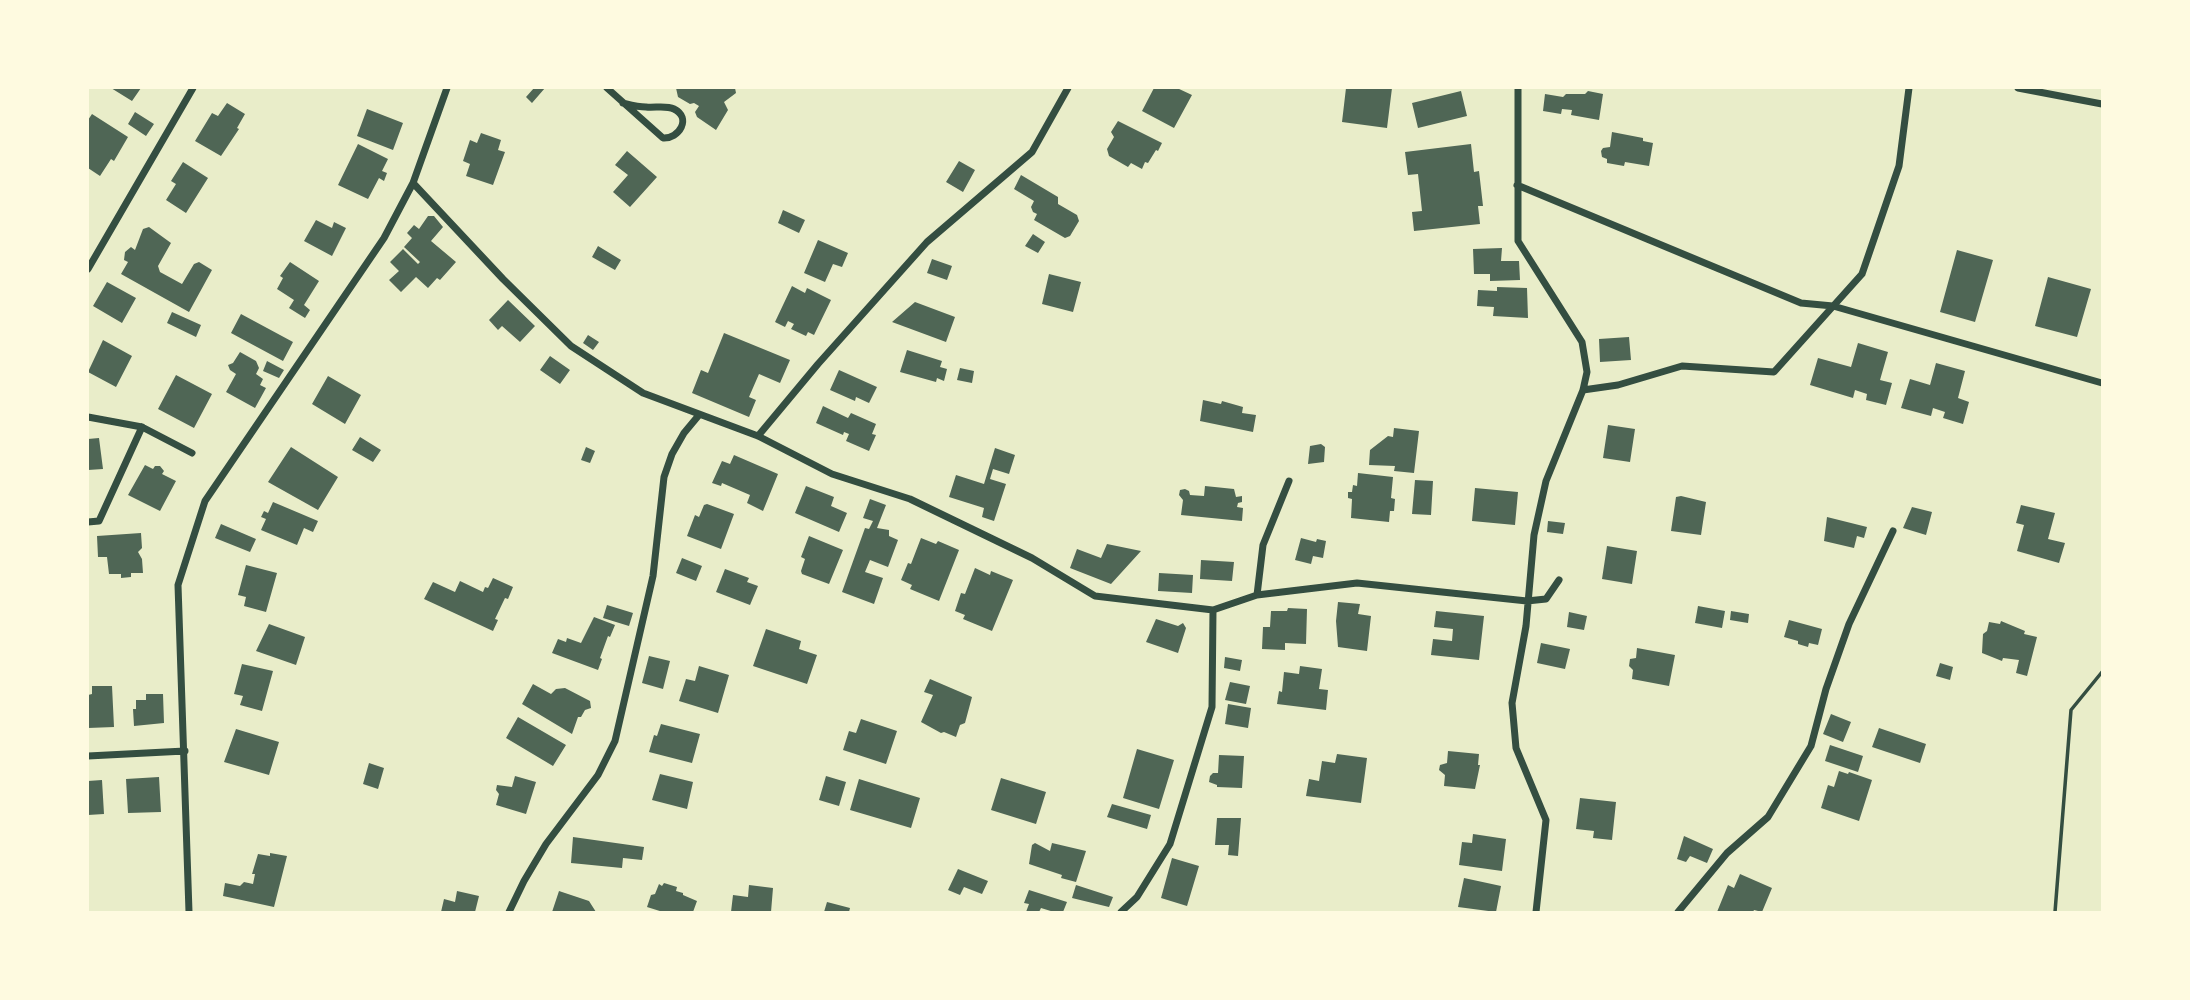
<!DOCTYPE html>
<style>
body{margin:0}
#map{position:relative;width:2190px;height:1000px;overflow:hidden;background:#e9edc9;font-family:"Sofia Sans Condensed",sans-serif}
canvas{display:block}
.frame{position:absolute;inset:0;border:89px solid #fefae0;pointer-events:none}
</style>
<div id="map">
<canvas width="2190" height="1000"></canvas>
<div class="frame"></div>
</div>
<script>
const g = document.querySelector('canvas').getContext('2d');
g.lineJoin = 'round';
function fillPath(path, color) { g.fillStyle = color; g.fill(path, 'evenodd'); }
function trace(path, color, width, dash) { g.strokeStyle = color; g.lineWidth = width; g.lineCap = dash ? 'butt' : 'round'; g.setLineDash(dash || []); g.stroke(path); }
fillPath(new Path2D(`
 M111,88H141L132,101Z
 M534,88H545L532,103L526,97Z
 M676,88H735L736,93L724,102L728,110L716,130L697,117L695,112L699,106L694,103L690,104L678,97Z
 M1154,88H1177L1192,95L1174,128L1142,111Z
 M1346,88H1392L1387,128L1342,122Z
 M1461,91L1467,116L1418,128L1412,103Z
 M1588,91L1603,94L1599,120L1571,115L1572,110L1562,109L1561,114L1543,111L1545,94L1563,97L1566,94H1585Z
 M227,103L245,114L237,128L239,129L221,156L195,141L212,113L218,116Z
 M367,109L403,123L393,150L357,136Z
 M135,112L154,124L146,136L128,124Z
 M92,114L128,137L114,161L111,159L100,176L88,168V120Z
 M1118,121L1162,143L1158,151L1156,150L1148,163L1145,162L1142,169L1131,163L1128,167L1109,156L1107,149L1114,137L1111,132Z
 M1612,132L1643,138V141L1653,143L1649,166L1625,162L1624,166L1607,163V159L1602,157L1601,151L1603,148L1610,147Z
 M481,133L501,140L498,150L505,152L493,185L466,176L470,164L463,161L470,140L477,143Z
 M358,144L388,159L382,171L387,173L384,181L379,178L368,199L338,185Z
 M1471,144L1474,172L1479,171L1483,206H1478L1480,224L1414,231L1412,212L1422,211L1418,174L1408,175L1405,152Z
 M627,151L657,177L630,207L613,192L628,175L615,165Z
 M959,161L975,170L963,192L946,182Z
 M183,162L208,178L186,213L166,200L176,184L171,181Z
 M1021,175L1058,197V204L1077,215L1079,221L1070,236L1065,238L1034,220L1037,214L1033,212L1031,207L1034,201L1014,189Z
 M783,210L805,220L799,233L778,223Z
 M428,216H434L443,227L431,241L456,262L440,280L437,278L428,288L416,277L401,292L389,280L399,271L390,262L403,249L418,264L420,262L404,247L412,238L407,233L414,225L419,229Z
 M316,220L332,228L334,222L346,228L332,256L304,241Z
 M149,227L171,243L158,266L160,272L182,284L194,264L199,262L212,270L189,312L121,274L128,262L124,260L125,252L131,247L135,250L143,229Z
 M1033,234L1045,242L1038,253L1025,246Z
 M818,240L848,253L842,267L833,264L825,282L804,273Z
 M598,246L621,260L615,270L592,257Z
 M1502,248L1501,261H1519L1520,280L1490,281V274H1474L1473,249Z
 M1957,250L1993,260L1975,322L1940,312Z
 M932,259L952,266L947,280L927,273Z
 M290,262L319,281L304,305L310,310L305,318L289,308L294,300L277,289L283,278L280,276Z
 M1049,274L1081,282L1073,312L1042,304Z
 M2048,277L2091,289L2077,337L2035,326Z
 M107,282L136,298L122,323L93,306Z
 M792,286L805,293L807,288L831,300L814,335L808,332L806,336L791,329L794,324L788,321L785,327L775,322Z
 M1497,287L1527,288L1528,318L1493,316L1494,307L1477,306L1478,290L1497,291Z
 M508,300L535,326L520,342L502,326L498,330L489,320Z
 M915,302L955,317L946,342L892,322Z
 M172,312L201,325L196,337L167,323Z
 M241,314L293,342L283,361L231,333Z
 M724,333L790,360L780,383L759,374L749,397L756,400L749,417L692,393L701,370L708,373Z
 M588,335L599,342L593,350L583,343Z
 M1629,337L1631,360L1600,362L1599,339Z
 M103,340L132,356L116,387L88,372Z
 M1858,343L1888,352L1880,380L1892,383L1886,405L1866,400L1867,394L1855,390L1853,398L1810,385L1818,358L1851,367Z
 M907,350L942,361L940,367L947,369L944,381L937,378L936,382L900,372Z
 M240,352L256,361L259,368L256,374L263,379L260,385L266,388L255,408L226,392L236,374L230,370L228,365L233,363Z
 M550,356L570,370L560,384L540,370Z
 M267,361L284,370L279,378L263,371Z
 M1936,363L1965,371L1958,398L1969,402L1963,424L1943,418L1945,412L1933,408L1931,416L1901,408L1910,379L1930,385Z
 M960,368L974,371L972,383L957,380Z
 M839,370L877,387L869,403L856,397L855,401L830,390Z
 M176,375L212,394L194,428L158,409Z
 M328,376L361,395L345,424L312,404Z
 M1203,400L1221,404L1222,401L1243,407L1242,413L1256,415L1253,432L1200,421Z
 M823,406L848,418L851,413L876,424L872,434L876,435L869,451L846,441L849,434L844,432L843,435L816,423Z
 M1608,425L1635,429L1630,462L1603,458Z
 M1394,428L1419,431L1414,473L1394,471L1395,466L1369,465L1370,450L1388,436L1393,437Z
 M360,437L381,450L373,462L352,450Z
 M99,438L103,469L88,470V439Z
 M1321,444L1325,447L1324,462L1308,464L1310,446Z
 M291,447L338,477L318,510L268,482Z
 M586,447L595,451L590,463L581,460Z
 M995,448L1015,455L1009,474L993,469L990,479L1006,484L994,521L982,517L984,508L949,497L956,475L984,484Z
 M734,455L778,474L763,511L747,503L750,495L722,483L721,486L712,483L722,461L730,464Z
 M145,465L153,469L155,466H160L164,471L162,474L176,481L160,511L128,495Z
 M1358,473L1393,477L1391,498L1395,499L1394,511H1390L1389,522L1351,518L1352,499L1348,498V492H1352L1353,485L1357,486Z
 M1415,480L1433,481L1431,515L1412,514Z
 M806,486L834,497L831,506L847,513L839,532L795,513Z
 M1205,486L1234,489L1236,497L1242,496V502L1238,503L1237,507L1243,508L1242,521L1181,515L1183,500L1179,495L1180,490L1185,489L1189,491L1190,495L1204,496Z
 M1475,488L1518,492L1515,525L1472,521Z
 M1681,496L1706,502L1701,535L1671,531L1676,497Z
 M870,499L886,505L877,528L889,530V536L898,540L888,567L870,560L865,572L883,578L874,604L842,592L865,528L869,529L873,521L863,518Z
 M273,502L318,521L313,532L304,528L297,545L261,530L266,519L261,517L264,511L268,513Z
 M707,504L734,514L721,549L687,536L695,515L699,517L704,505Z
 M2021,505L2055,513L2048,539L2065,543L2059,563L2017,551L2024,525L2016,523Z
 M1912,507L1932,512L1926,535L1903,528Z
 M1827,517L1867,527L1864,538L1857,536L1854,548L1824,541Z
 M1548,521L1565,523L1563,534L1547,532Z
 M221,524L256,539L250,552L215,538Z
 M141,533L142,548L138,552L142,559L143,573H131V577L121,578V574H109L107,557H98L97,536Z
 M809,536L843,550L829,584L802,574L801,571L805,559L801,557Z
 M921,538L936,544L938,541L959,550L939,601L910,589L912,585L901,580L908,563L911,564Z
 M1301,538L1316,542L1317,539L1326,541L1323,558L1313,556L1311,564L1295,560Z
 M1107,544L1141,551L1111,584L1070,568L1077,549L1101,558Z
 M1607,546L1637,551L1632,584L1602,579Z
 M682,558L702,566L696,581L676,573Z
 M1201,560L1234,562L1232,581L1200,579Z
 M246,565L277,573L266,612L244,606L246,597L238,595Z
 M975,568L990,575L991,571L1013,580L992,631L963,619L965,615L955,611L961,593L965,594Z
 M725,569L749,578L747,582L758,586L750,605L716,592Z
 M1159,573L1193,575L1192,593L1158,591Z
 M493,578L513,587L508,599L505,598L495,619L498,620L493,631L424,599L433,582L455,592L460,581L483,592L485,587L488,588Z
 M1338,602L1360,604L1358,614L1371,616L1367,651L1338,647L1336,621Z
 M607,605L633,613L629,626L603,618Z
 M1698,606L1725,611L1722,628L1695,623Z
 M1288,608L1307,609L1306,644L1285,643V650L1262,649L1263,627H1270L1271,611H1287Z
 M1436,611L1484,616L1479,660L1431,655L1433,639L1452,641L1453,629L1434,627Z
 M1731,611L1749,614L1748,623L1730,620Z
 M1569,612L1587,616L1584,630L1567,627Z
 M594,617L615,625L610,637L608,636L600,658L602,659L598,670L552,653L558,639L566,642L567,638L581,643Z
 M1156,619L1178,626L1183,623L1186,628L1178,653L1146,642Z
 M1789,620L1822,629L1818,645L1809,643L1808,647L1798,644V641L1784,637Z
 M2001,621L2025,631L2024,634L2037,637L2027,676L2016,673L2019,660L2003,658L2002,661L1982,653L1983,634L1987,631L1989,622L2000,624Z
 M269,624L305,637L296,665L256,651Z
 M766,629L801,641L799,649L817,655L807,684L753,666Z
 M1541,643L1570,649L1565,669L1537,663Z
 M1637,648L1675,655L1669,686L1632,679L1633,670L1629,666L1630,659L1636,658Z
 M649,656L670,661L663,689L642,683Z
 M1225,657L1242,660L1240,671L1224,668Z
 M1940,663L1953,667L1950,680L1936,676Z
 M242,664L273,671L262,711L240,705L243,696L234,694Z
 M699,666L729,675L718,713L679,701L686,679L695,681Z
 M1300,666L1322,669L1319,689L1328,690L1326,710L1277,704L1279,691L1282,692L1284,672L1299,674Z
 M930,679L972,697L965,723L960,725L956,737L944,732L941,733L921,722L933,695L924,692Z
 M1230,682L1250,686L1246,704L1225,700Z
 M533,684L551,694L556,689L565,688L590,701L591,708L585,710L581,717H578L572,734L522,704Z
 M92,686H112L114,727L88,728V695L92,694Z
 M146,694H163L164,723L134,726L133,709H136V700H146Z
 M1228,704L1251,708L1248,728L1225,724Z
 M1831,714L1851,722L1843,742L1823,734Z
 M518,717L566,745L553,766L506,738Z
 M861,719L897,731L886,764L843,750L849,731L856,733Z
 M661,724L700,734L692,763L649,752L654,735L657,736Z
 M1879,728L1926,744L1920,763L1872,747Z
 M236,729L279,742L269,775L224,762Z
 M1830,745L1863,756L1858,772L1825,761Z
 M1137,749L1174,760L1159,809L1123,798Z
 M1448,751L1479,754L1478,765H1480L1475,789L1444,786L1445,775L1439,770L1440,765L1447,763Z
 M1337,754L1367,758L1361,803L1306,796L1309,779L1319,781L1322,761L1335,763Z
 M1219,755L1244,756L1242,788L1217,787V785L1209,782L1210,776L1213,773H1218Z
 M369,763L384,768L378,789L363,784Z
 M1839,771L1848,774L1849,772L1872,780L1859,821L1821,808L1828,785L1834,787Z
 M660,774L693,782L687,809L652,800Z
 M515,776L536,782L526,814L496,805L499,794L496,790L497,785L512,787Z
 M826,776L846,782L839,806L819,800Z
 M159,777L161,812L128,813L126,779Z
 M1001,778L1046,792L1036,824L991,810Z
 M859,779L920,798L911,828L850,810Z
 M102,780L104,814L88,815V781Z
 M1580,798L1616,802L1612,840L1593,838L1594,831L1576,829Z
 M1112,804L1151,815L1147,829L1107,817Z
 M1217,818H1241L1238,856L1228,855L1229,845H1215Z
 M1473,834L1506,839L1502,871L1459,865L1462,842L1472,843Z
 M1684,836L1713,849L1707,863L1690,856L1686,862L1677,859Z
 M573,837L644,847L642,860L623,858L622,868L571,863Z
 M1035,843L1050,851L1052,843L1086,851L1076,882L1061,878L1062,875L1029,864L1032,845Z
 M270,853L287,856L274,907L223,896L225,883L240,886L244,882L253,884L255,874H252L258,854L270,856Z
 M1172,858L1199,866L1187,906L1161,898Z
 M958,869L988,881L982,894L964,887L960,895L948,890Z
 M1740,874L1772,888L1762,912L1754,910L1753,912H1717L1728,885L1734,888Z
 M1464,878L1501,886L1496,912L1458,907Z
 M664,883L677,887L676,891L683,893V895L697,901L693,912H663L647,907L651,895L655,894L659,884L662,886Z
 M749,885L773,888L771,912H731L733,895L748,897Z
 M1076,885L1113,897L1109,907L1072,898Z
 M1029,890L1067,902L1063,912H1054L1041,908L1039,912H1026L1029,904L1024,903Z
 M457,891L479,896L475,912H441L444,899L455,902Z
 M559,891L589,901L596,912H552Z
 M827,902L850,908L849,912H824Z`), '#4f6655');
trace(new Path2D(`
 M2055,912L2071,710L2102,672`), '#344e41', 3.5);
trace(new Path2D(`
 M607,88L663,138C679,139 692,118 674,109C666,105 655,108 646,107C638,107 631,105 623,103
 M1518,88V241L1582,342L1587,372L1583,390L1546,481L1534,535L1526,626L1512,703L1516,748L1546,820L1536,912
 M2018,88L2102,104
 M413,183L503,279L571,346L643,393L758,436L832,474L910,499L1032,558L1095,596L1213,610L1257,595L1357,583L1527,601L1546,599L1559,580
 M1517,185L1801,303L1833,306L2102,383
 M88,269L193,88
 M1583,390L1618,385L1682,366L1774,372L1862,274L1899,166L1909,88
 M88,417L142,427L99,521L88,522
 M142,427L192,453
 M758,436L818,364L927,242L1032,152L1068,88
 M1257,595L1263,545L1289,481
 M88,756L185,751
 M189,912L178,585L205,501L384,238L413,183L447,88
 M509,912L524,881L546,844L598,775L615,741L653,576L664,477L672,454L684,433L699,415
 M1121,912L1137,897L1170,844L1212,707L1213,610
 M1678,912L1727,853L1768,817L1811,746L1826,689L1849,624L1893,531`), '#344e41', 7);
</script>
